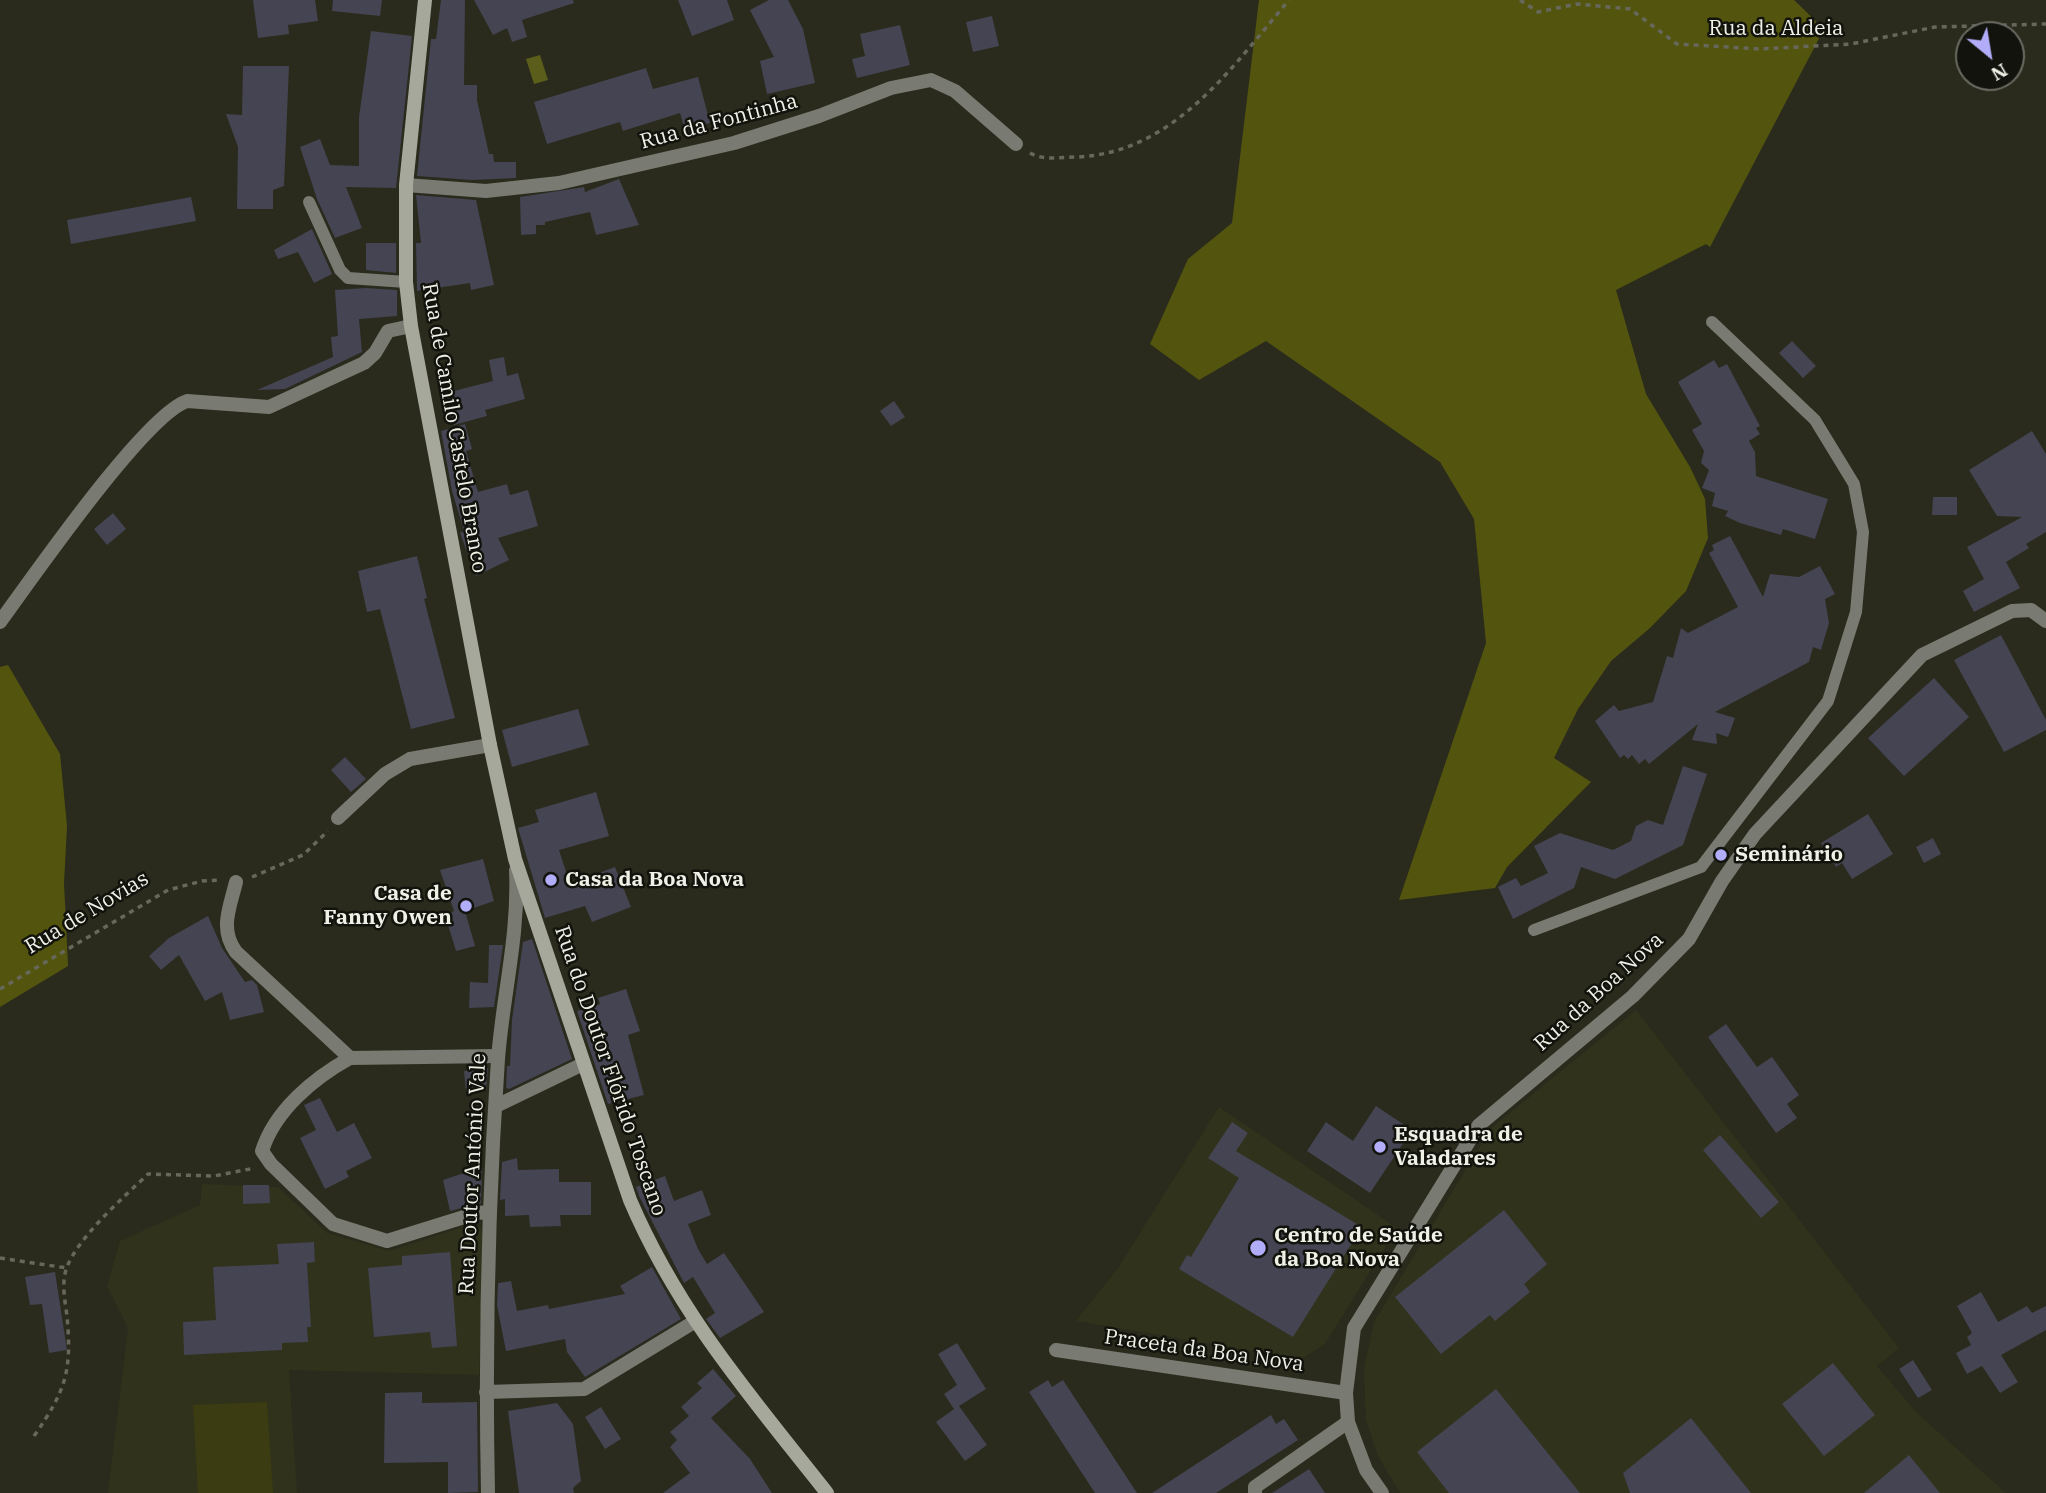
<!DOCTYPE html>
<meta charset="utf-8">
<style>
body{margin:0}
#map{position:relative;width:2046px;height:1493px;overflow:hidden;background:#2a2b1c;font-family:"IBM Plex Serif",serif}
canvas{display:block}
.north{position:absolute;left:1955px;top:21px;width:70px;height:70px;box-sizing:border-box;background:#12130c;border:2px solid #6a6b63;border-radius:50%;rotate:150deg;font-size:19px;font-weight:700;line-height:28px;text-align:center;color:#eff0e6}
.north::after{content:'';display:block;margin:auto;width:24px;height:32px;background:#b2adf9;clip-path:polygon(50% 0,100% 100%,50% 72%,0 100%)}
</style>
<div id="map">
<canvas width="2046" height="1493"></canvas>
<div class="north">N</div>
</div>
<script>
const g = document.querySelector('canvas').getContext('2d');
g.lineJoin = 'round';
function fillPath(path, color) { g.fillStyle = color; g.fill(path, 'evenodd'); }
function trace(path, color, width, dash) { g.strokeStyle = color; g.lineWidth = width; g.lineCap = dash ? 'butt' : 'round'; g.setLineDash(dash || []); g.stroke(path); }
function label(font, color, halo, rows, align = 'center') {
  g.font = font + ' "IBM Plex Serif",serif'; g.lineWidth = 5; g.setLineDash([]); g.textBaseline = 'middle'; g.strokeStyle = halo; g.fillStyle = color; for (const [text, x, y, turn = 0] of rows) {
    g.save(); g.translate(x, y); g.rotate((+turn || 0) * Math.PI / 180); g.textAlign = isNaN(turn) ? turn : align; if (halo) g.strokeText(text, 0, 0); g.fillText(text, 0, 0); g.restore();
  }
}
fillPath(new Path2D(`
 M1636,1010L1899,1348L1877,1366L1917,1413L2006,1493H1400L1378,1456L1366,1420L1364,1370L1374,1322L1490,1129Z
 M1219,1107L1397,1228L1325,1344L1302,1359L1076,1321L1118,1268Z
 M202,1184L278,1187L327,1233L389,1251L463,1227L480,1226L484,1238L479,1375L289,1370L297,1493H108L128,1328L107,1286L120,1241L200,1205Z`), '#30321b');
fillPath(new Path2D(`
 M267,1402L273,1493H198L193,1405Z`), '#3b3c11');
fillPath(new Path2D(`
 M1259,0H1794L1824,29L1710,247L1706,244L1616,290L1646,394L1690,467L1705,499L1708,538L1686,591L1650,628L1611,661L1578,709L1554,758L1591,782L1507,867L1495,888L1399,900L1486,643L1474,519L1440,462L1266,341L1199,380L1150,344L1188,259L1232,223Z
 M8,665L60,754L67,826L64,883L68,966L0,1007V667Z`), '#53550e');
fillPath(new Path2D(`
 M540,55L548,80L534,84L526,59Z`), '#5b5e1a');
fillPath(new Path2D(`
 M253,0H315L318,21L288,25L289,34L258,38Z
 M333,0H382L380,16L332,11Z
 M441,0H465L464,85H477V100L489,154H493L494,162H516V178L472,180L417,176L431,39H436Z
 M474,0H573L574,3L522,20L527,37L512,42L507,28L493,35Z
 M678,0H727L734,20L692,36Z
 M769,0H788L803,29L815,83L767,94L760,61L774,57L750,10Z
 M992,16L999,46L973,52L966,22Z
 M900,25L910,65L857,78L852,59L865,56L860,34Z
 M371,31L412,36L396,188L346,187L362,228L335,238L317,199L300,147L320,139L330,165L359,166V117Z
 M243,66H289L284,186L273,190V209H237L238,147L226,114L242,115Z
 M646,68L653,89L698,77L710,123L685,130L680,113L623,131L620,122L547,144L534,102Z
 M619,179L639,225L596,235L590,212L545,222V225H536V234L521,235L520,197L584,187L585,192Z
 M416,195L476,200L494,285L471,290L470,283L417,291L416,243H421Z
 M191,197L196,221L71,244L67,220Z
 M312,229L332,274L314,283L298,252L278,259L274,250Z
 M366,243H396V273L366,270Z
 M366,288L397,290V316L359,319L362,352L285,389L257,390L333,357L331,337L338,336L335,290Z
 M1792,341L1816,366L1803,378L1779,353Z
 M504,357L507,376L518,373L525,399L485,410L487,416L454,425L446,393L493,381L489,360Z
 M1714,360L1719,368L1727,364L1760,426L1756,428L1760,434L1749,441L1755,452L1756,476L1828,499L1815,539L1783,529L1781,535L1740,523L1725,516L1728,511L1712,506L1715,493L1702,488L1709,470L1701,463L1704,451L1692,430L1702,424L1678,382Z
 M894,401L905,417L891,426L880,411Z
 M465,424L472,449L466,451L478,492L507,484L510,495L528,490L538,526L498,538L509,560L476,576L460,533L464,531L452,491L441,431Z
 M2032,431L2046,454V532L2026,544L2029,548L2006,562L2020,588L1974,612L1963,591L1984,579L1967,547L2022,517L1997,516L1969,470Z
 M1933,497H1957V515H1932Z
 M113,513L126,529L107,545L94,529Z
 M1730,536L1763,597L1770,574L1799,577L1820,566L1835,594L1825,599L1829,623L1821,650L1813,647L1809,662L1715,712L1735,718L1728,737L1716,733L1717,744L1692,740L1698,724L1649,764L1645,759L1639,764L1632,755L1628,759L1624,755L1620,758L1595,721L1614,705L1619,711L1653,702L1667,656L1673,658L1681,628L1688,633L1738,607L1709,553L1714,550L1712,545Z
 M417,556L427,598L424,599L455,718L411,729L380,609L367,612L358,571Z
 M2001,635L2046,720V730L2004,752L1954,660Z
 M1934,678L1969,717L1904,776L1868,738Z
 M578,709L589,745L512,767L502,730Z
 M345,757L366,779L351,792L331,770Z
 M1683,766L1707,774L1683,845L1615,879L1581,867L1574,888L1513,919L1498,887L1516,878L1521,886L1548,873L1534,846L1560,833L1613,850L1631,841L1636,826L1648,820L1663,825Z
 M596,792L609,836L559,850L570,884L615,867L631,907L592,922L585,906L545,918L518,828L539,822L535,810Z
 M1868,814L1893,854L1852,879L1842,863L1836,867L1821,843Z
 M1933,838L1941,854L1924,863L1916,847Z
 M483,859L494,901L465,911L475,946L456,951L445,915L454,911L440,870Z
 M208,916L222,948L245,982L252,980L257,985L264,1012L230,1020L222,992L205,1001L179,955L161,970L149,956L169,938Z
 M532,939L572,1059L509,1089L506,1088L507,1066H510L512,1020L523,942Z
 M489,945H503L494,1007L469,1008L470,982L488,983Z
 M626,989L640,1031L628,1035L644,1095L608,1104L577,1011L600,1004L598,998Z
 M1726,1024L1757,1067L1772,1057L1799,1095L1787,1104L1797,1118L1776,1133L1708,1037Z
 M488,1068L486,1090L466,1092L464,1071Z
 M320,1098L337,1132L354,1123L372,1158L346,1171L349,1177L325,1189L300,1138L316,1130L304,1105Z
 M1376,1106L1412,1130L1370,1193L1307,1151L1326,1122L1353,1141Z
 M1232,1122L1248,1133L1236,1151L1362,1227L1293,1337L1179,1269L1187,1255L1191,1257L1239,1178L1208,1158Z
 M1720,1135L1779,1202L1761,1218L1703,1150Z
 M517,1158L518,1170L559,1169V1182H591V1215H560L561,1226L530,1227L529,1215L505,1216V1199L500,1200L502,1162Z
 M482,1167L481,1203L450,1211L443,1180Z
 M665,1176L674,1201L702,1190L711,1215L688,1224L698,1249L707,1264L724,1253L764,1312L720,1338L706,1319L715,1313L693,1277L684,1283L639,1196L636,1187Z
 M243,1185H269L270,1203L243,1204Z
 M1504,1210L1547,1264L1524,1284L1530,1292L1495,1321L1490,1315L1441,1354L1395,1297Z
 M314,1242L315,1262L307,1263L311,1327H307L308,1342L282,1343V1350L184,1355L183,1322L216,1320L213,1267L279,1264L277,1244Z
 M450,1252L457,1346L432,1348L430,1332L374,1337L368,1268L402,1265V1256Z
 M652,1267L681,1319L585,1377L567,1352L565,1339L506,1351L497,1305L498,1283L511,1281L517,1311L548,1305L549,1309L625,1294L620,1286Z
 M55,1272L67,1350L49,1353L42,1304L30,1305L25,1277Z
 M1981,1292L1998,1322L2027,1306L2032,1313L2046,1306V1330L2001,1355L2018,1382L2000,1393L1982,1366L1967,1374L1956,1353L1971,1345L1967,1337L1972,1333L1957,1306Z
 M957,1343L986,1389L959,1406L987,1445L965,1461L936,1422L954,1409L944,1394L957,1385L938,1354Z
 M1913,1360L1932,1390L1918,1398L1899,1369Z
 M1833,1363L1875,1415L1824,1456L1782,1404Z
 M713,1369L736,1396L711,1418L750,1459L772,1493H663L690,1473L670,1447L677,1440L670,1432L689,1416L681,1407L702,1388L697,1383Z
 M1048,1380L1052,1387L1063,1380L1137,1493H1095L1029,1392Z
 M1496,1389L1580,1493H1449L1417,1452Z
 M422,1392V1403L477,1402L478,1492L448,1493V1462L384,1463L385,1393Z
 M557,1403L573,1424L581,1481L573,1488L574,1493H519L508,1411Z
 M601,1407L621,1439L605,1449L585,1417Z
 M1271,1415L1276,1424L1284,1419L1298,1440L1216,1493H1152Z
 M1691,1418L1751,1493H1630L1623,1473Z
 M1909,1455L1940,1493H1864Z
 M1309,1469L1325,1493H1272Z`), '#444453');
trace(new Path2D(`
 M1520,0L1538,12L1577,4L1630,9L1677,44L1760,49L1851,44L1935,27L2046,24
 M1030,153C1044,161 1061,157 1077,157C1174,153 1232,67 1289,0
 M252,877L303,855L328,831
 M0,989L168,890L202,881L221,880
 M0,1258L67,1268
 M34,1436C66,1390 72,1372 67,1316C65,1301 61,1282 67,1267C79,1236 124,1197 148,1174L214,1176L255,1168`), '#67685b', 3.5, [5, 5]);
trace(new Path2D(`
 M309,202L340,270L348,278L406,282
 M1534,930L1701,867L1828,701L1856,612L1863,532L1854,484L1815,420L1712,322`), '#797a72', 12);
trace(new Path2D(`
 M406,185L486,191L559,183L734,143L819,116L891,88L931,80L955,91L1016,144
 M0,622C33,577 144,416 187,401L269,407L364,363L375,353L388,331L411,326
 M338,818L385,774L410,759L490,745
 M236,882C230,907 219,929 236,952L350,1058L498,1056
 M350,1058C314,1078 275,1110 262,1151L271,1164L333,1224L387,1241L477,1213L490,1212
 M496,1106L583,1064
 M1056,1350L1346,1393
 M486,1392L584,1389L694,1322
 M1255,1493V1487L1348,1422`), '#797a72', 14);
trace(new Path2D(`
 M488,1493C485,1348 488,1203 498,1059C503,994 519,936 516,870
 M1382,1493L1366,1470L1348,1422L1346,1393L1354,1328L1479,1125L1633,996L1689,939L1722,881L1755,834L1922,655L2012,611L2031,610L2046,621`), '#797a72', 14);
trace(new Path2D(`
 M425,0L406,185V282L411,326L490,745L515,859L630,1200C678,1313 752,1398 827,1493`), '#a6a89b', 14);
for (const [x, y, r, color] of [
 [1721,855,7,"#b2adf9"],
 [551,880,7,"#b2adf9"],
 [466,906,7,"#b2adf9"],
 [1380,1147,7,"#b2adf9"],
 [1258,1248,9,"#b2adf9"]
]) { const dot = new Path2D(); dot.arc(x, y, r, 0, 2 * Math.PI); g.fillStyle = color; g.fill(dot); trace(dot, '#12130c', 2.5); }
label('21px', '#eff0e6', '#12130c', [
 ["Rua da Aldeia",1776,29],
 ["Rua da Fontinha",719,122,-15],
 ["Rua de Camilo Castelo Branco",454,428,80],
 ["Rua de Novias",87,913,-31],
 ["Rua da Boa Nova",1599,992,-42],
 ["Rua do Doutor Flórido Toscano",610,1071,71],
 ["Rua Doutor António Vale",473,1174,-87],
 ["Praceta da Boa Nova",1204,1351,8]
]);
label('bold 21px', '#eff0e6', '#12130c', [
 ["Seminário",1735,855],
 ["Casa da Boa Nova",565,880],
 ["Casa de",452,894,"right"],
 ["Fanny Owen",452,918,"right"],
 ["Esquadra de",1394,1135],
 ["Valadares",1394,1159],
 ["Centro de Saúde",1274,1236],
 ["da Boa Nova",1274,1260]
], 'left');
</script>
